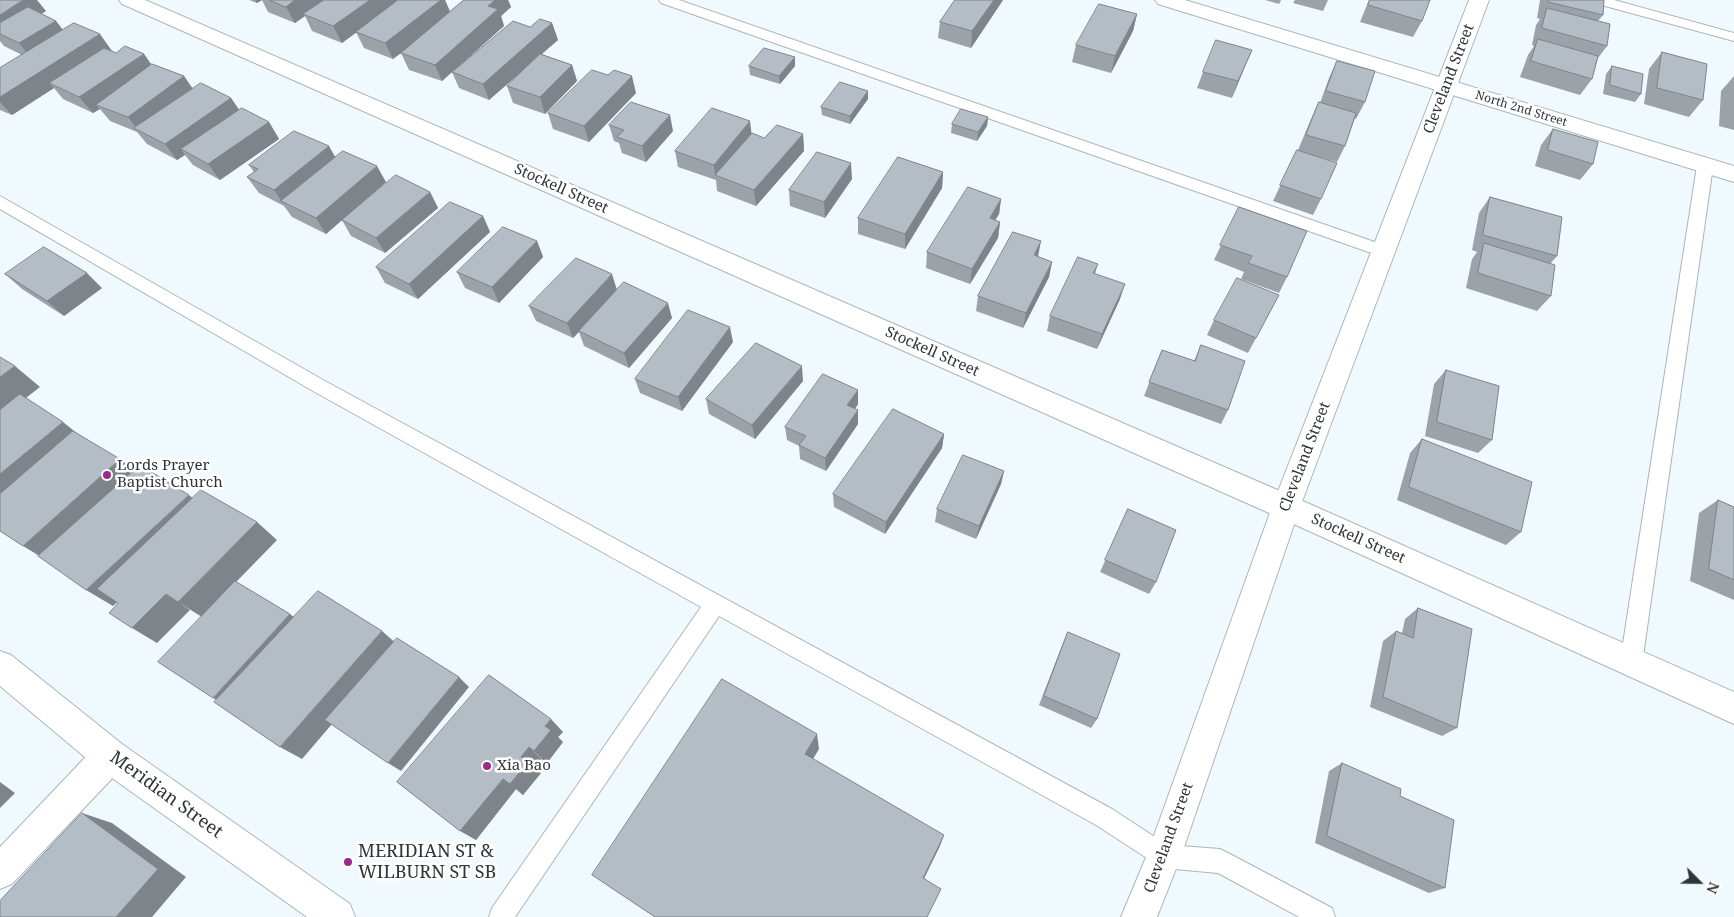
<!DOCTYPE html>
<style>
body{margin:0}
#map{position:relative;width:1734px;height:917px;overflow:hidden;background:#f0fafe;font-family:"Noto Serif",serif}
canvas{display:block}
.north{position:absolute;left:1674px;top:857px;width:50px;height:50px;-webkit-text-stroke:4px #fff;paint-order:stroke;rotate:113deg;font-size:14px;font-weight:700;line-height:20px;text-align:center;color:#2f3436}
.north::after{content:'';display:block;margin:auto;width:18px;height:22px;background:#2f3436;clip-path:polygon(50% 0,100% 100%,50% 72%,0 100%)}
</style>
<div id="map">
<canvas width="1734" height="917"></canvas>
<div class="north">N</div>
</div>
<script>
const g = document.querySelector('canvas').getContext('2d');
g.lineJoin = 'round';
function trace(path, color, width, dash) { g.strokeStyle = color; g.lineWidth = width; g.lineCap = dash ? 'butt' : 'round'; g.setLineDash(dash || []); g.stroke(path); }
function fillPath(path, color) { g.fillStyle = color; g.fill(path, 'evenodd'); }
function label(font, color, halo, rows, align = 'center') {
  g.font = font + ' "Noto Serif",serif'; g.lineWidth = 5; g.setLineDash([]); g.textBaseline = 'middle'; g.strokeStyle = halo; g.fillStyle = color; for (const [text, x, y, turn = 0] of rows) {
    g.save(); g.translate(x, y); g.rotate((+turn || 0) * Math.PI / 180); g.textAlign = isNaN(turn) ? turn : align; if (halo) g.strokeText(text, 0, 0); g.fillText(text, 0, 0); g.restore();
  }
}
const lane = new Path2D(`
 M659,0H679L1389,247L1391,251L1389,255H1377L661,3Z
 M1592,0H1614L1734,33V41L1594,3Z
 M1705,161L1710,162L1713,166L1642,663L1639,670L1631,673L1623,670L1620,663L1697,166L1700,162Z
 M0,196L325,381L1112,809L1167,845L1220,849L1228,853L1332,908L1335,917H1299L1218,873L1164,868L1156,864L1096,825L719,616L515,917H489L492,908L701,607L313,391L0,209Z`);
const street = new Path2D(`
 M119,0H145L1296,498L1734,692V724L1276,516L122,4Z
 M1155,0H1185L1734,166V182L1158,4Z
 M110,740L122,744L126,756L122,768L12,884L0,889V847L98,744Z`);
const secondary = new Path2D(`
 M1469,0H1489L1300,507L1181,856L1157,917H1121L1147,855L1272,507Z
 M0,651L11,655L122,744L350,904L355,917H307L98,768L0,686Z`);
trace(lane, '#aab6bb', 2);
trace(street, '#aab6bb', 2);
trace(secondary, '#aab6bb', 2);
fillPath(lane, '#fff');
fillPath(street, '#fff');
fillPath(secondary, '#fff');
fillPath(new Path2D(`
 M0,0L46,11L41,14L56,21L63,30L116,53L144,54L151,65L184,76L192,88L231,98L239,110L269,122L279,139L220,180L193,165L185,155L177,160L147,144L137,132L110,121L100,109L93,113L63,99L54,88L12,115L0,110V68L22,55L4,46L0,41Z
 M249,0H445L450,12L464,0H508L511,7L501,16L504,26L466,60L530,27L552,23L558,40L541,54L572,65L577,81L545,114L513,103L507,86L531,63L489,100L459,88L452,72L442,81L409,70L401,53L405,50L393,59L364,48L356,32L342,43L312,31L305,16L295,23L268,12L262,0L257,3Z
 M955,0H1003L971,48L938,38L940,22Z
 M1265,0H1281L1279,4Z
 M1295,0H1328L1323,11L1293,3Z
 M1369,0H1430L1422,21L1413,37L1360,22Z
 M1540,0H1604L1603,15L1598,21L1607,46L1598,58L1592,79L1580,95L1520,77L1528,55L1534,46L1532,45L1536,25L1540,19L1537,18Z
 M1137,14L1133,31L1111,73L1072,62L1076,45Z
 M1252,50L1232,98L1197,88L1203,72Z
 M1662,52L1703,100L1689,117L1644,104L1649,69Z
 M795,57V66L780,84L750,75L749,66Z
 M1337,61L1365,102L1356,119L1355,118L1345,146L1337,162L1319,157L1321,199L1313,215L1273,201L1297,150H1298L1311,119L1319,102L1320,103L1329,78Z
 M1612,66L1641,94L1635,102L1603,94L1606,74Z
 M608,75L636,93L589,142L553,129L548,113Z
 M1734,76V130L1719,126L1721,91Z
 M868,91V99L850,124L822,115L821,107Z
 M988,117L987,126L977,141L951,133L952,124Z
 M609,125L673,131L646,162L622,153L619,143L614,141Z
 M1553,129L1593,164L1580,180L1535,166L1541,145Z
 M751,134L764,138L803,134L804,151L756,206L717,191L716,180L678,167L675,151Z
 M335,157L386,182L349,214L430,192L438,208L385,253L351,236L342,220L326,234L292,217L284,206L259,193L247,177L254,172L249,165Z
 M943,172L942,188L905,249L858,234V218Z
 M852,179L825,218L790,206L789,190Z
 M1490,197L1557,256L1551,263V296L1537,311L1466,288L1472,259L1477,252L1472,250L1479,213Z
 M1001,199L999,214L995,220L1000,222L998,238L970,284L926,268L927,252Z
 M1239,207L1287,277L1279,293L1241,279L1244,272L1214,260Z
 M483,216L490,232L418,299L385,283L376,267Z
 M537,241L543,257L499,303L465,288L457,272Z
 M1038,257L1052,262L1049,277L1023,328L976,311L978,296Z
 M1098,264L1095,274L1120,299L1097,349L1047,331L1050,316Z
 M5,274L102,288L64,316L22,289Z
 M617,290L672,318L629,368L584,346L579,332L573,338L536,321L529,306Z
 M1279,295L1248,353L1207,335L1214,320Z
 M733,342L682,411L640,393L635,379Z
 M1201,345L1228,410L1221,424L1144,396L1162,350L1194,361Z
 M1446,370L1492,440L1478,453L1425,436L1434,384Z
 M803,381L755,439L709,414L706,399Z
 M858,404L855,409L858,424L826,471L800,459L799,446L787,440L785,427Z
 M944,434L942,448L885,534L834,507L833,494Z
 M1422,439L1521,532L1506,545L1397,500L1410,453Z
 M1004,471L1001,484L976,539L935,522L937,509Z
 M1718,500L1734,507V600L1690,581L1699,513Z
 M1128,509L1156,582L1149,594L1100,572Z
 M1418,608L1457,728L1442,736L1370,707L1383,641L1396,631L1402,633L1405,619Z
 M1068,632L1097,719L1091,728L1039,705L1063,643Z
 M563,732L558,737L563,742L547,763L541,759L534,767L541,773L523,795L516,789L476,840L397,782Z
 M1342,763L1400,796L1445,888L1429,893L1315,843L1329,771Z`), '#9ba3a9');
fillPath(new Path2D(`
 M23,0H37L46,11L6,37L0,34V15Z
 M255,0H262L257,3Z
 M295,0H328L303,14L305,16L295,23L286,7Z
 M370,0H397L398,2L342,43L333,26Z
 M441,0H445L451,14L393,59L385,43Z
 M495,0H508L511,7L501,16L504,26L442,81L435,65L488,6Z
 M994,0H1003L971,48L972,31Z
 M1137,14L1133,31L1111,73L1115,56Z
 M56,21L69,38L33,60L19,43Z
 M552,23L558,40L489,100L483,84Z
 M100,34L112,51L57,86L49,83L54,88L12,115L0,102V97Z
 M1252,50L1245,66L1232,98L1238,81Z
 M144,54L156,71L96,105L100,109L93,113L79,97Z
 M795,57V66L780,84L779,76Z
 M572,65L577,81L545,114L540,97Z
 M184,76L195,92L138,130L128,117Z
 M632,76L636,93L589,142L584,126Z
 M868,91V99L850,124V116Z
 M231,98L242,114L181,149L185,155L177,160L165,144Z
 M670,115L673,131L646,162L642,146Z
 M988,117L987,126L977,141L978,132Z
 M750,121L752,137L715,175L714,165Z
 M269,122L279,139L220,180L208,164Z
 M803,134L804,151L756,206L754,190Z
 M329,146L338,162L282,202L274,190Z
 M851,163L852,179L825,218L824,202Z
 M377,166L386,182L326,234L316,218Z
 M943,172L942,188L905,249V234Z
 M430,192L438,208L385,253L376,238Z
 M1001,199L999,214L987,234L990,218Z
 M483,216L490,232L418,299L409,284Z
 M1000,222L998,238L970,284L972,269Z
 M537,241L543,257L499,303L492,287Z
 M1041,241L1038,257L1034,255Z
 M1052,262L1049,277L1023,328L1026,313Z
 M87,273L102,288L64,316L47,301Z
 M612,274L617,290L573,338L567,323Z
 M1125,284L1120,299L1097,349L1102,334Z
 M668,303L672,318L629,368L624,353Z
 M730,327L733,342L682,411L678,397Z
 M15,366L40,387L0,418V377Z
 M802,366L803,381L755,439L752,425Z
 M858,390V404L848,419L847,405Z
 M858,410V424L826,471L825,458Z
 M63,422L88,442L0,515V474Z
 M944,434L942,448L885,534L886,522Z
 M120,459L144,478L51,563L23,546Z
 M1004,471L1001,484L976,539L979,526Z
 M189,495L210,513L113,606L86,590Z
 M257,522L277,540L202,617L178,602Z
 M166,594L190,610L157,643L132,628Z
 M290,614L304,625L230,707L213,698Z
 M382,631L399,646L302,759L280,747Z
 M459,677L469,687L401,771L388,763Z
 M551,719L563,732L558,737L563,742L547,763L534,751L545,726Z
 M817,734L819,749L807,769L805,754Z
 M529,747L541,759L534,767L541,773L523,795L516,789L476,840L460,831Z
 M0,782L15,793L0,808Z
 M82,813L112,823L186,877L152,917H116Z
 M944,835L940,846L920,887L923,878Z`), '#7e848a');
const building = new Path2D(`
 M0,0H23L0,15Z
 M270,0H295L286,7Z
 M324,0H370L333,26L303,14Z
 M398,0H441L385,43L356,32Z
 M464,0H495L488,6L498,9L435,65L401,53Z
 M955,0H994L972,31L940,22Z
 M1370,0H1430L1422,21L1368,5Z
 M1548,0H1604L1603,15L1548,2Z
 M1099,4L1137,14L1115,56L1076,45Z
 M28,7L56,21L19,43L0,34V23Z
 M1547,8L1610,24L1607,46L1542,28Z
 M540,19L552,23L483,84L452,72L513,21L530,27Z
 M74,23L100,34L0,97V68Z
 M1538,39L1598,56L1592,79L1531,61Z
 M1216,40L1252,50L1238,81L1203,72Z
 M125,46L144,54L79,97L49,83L104,48L116,53Z
 M764,48L795,57L779,76L749,66Z
 M1662,52L1707,64L1703,100L1657,88Z
 M540,54L572,65L540,97L507,86Z
 M1337,61L1375,71L1365,102L1326,91Z
 M152,64L184,76L128,117L96,105Z
 M1612,66L1643,74L1641,94L1610,85Z
 M592,70L608,75L614,70L632,76L584,126L548,113Z
 M840,82L868,91L850,116L821,107Z
 M201,83L231,98L165,144L134,128Z
 M631,102L670,115L642,146L617,137L624,130L609,125Z
 M1319,102L1356,113L1345,146L1306,135Z
 M242,108L269,122L208,164L181,149Z
 M712,108L750,121L714,165L675,151Z
 M961,109L988,117L978,132L952,124Z
 M777,125L803,134L754,190L715,175L752,133L764,138Z
 M1553,129L1598,142L1593,164L1548,150Z
 M294,131L329,146L274,190L247,177L258,169L249,165Z
 M1297,150L1337,163L1321,199L1280,185Z
 M343,151L377,166L316,218L281,201Z
 M817,152L851,163L824,202L789,190Z
 M898,157L943,172L905,234L858,218Z
 M396,175L430,192L376,238L342,220Z
 M968,187L1001,199L990,218L1000,222L972,269L927,252Z
 M1490,197L1562,217L1557,256L1483,235Z
 M450,202L483,216L409,284L376,267Z
 M1239,207L1307,231L1287,277L1248,263L1252,256L1220,245Z
 M503,227L537,241L492,287L457,272Z
 M1013,232L1041,241L1034,255L1052,262L1026,313L978,296Z
 M1484,243L1555,265L1551,296L1478,273Z
 M44,247L87,273L47,301L5,274Z
 M1078,257L1098,264L1093,273L1125,284L1102,334L1050,316Z
 M576,258L612,274L567,323L529,306Z
 M1237,278L1279,295L1256,338L1214,320Z
 M624,282L668,303L624,353L579,331Z
 M688,310L730,327L678,397L635,379Z
 M756,343L802,366L752,425L706,399Z
 M1201,345L1245,361L1228,410L1149,382L1162,350L1195,361Z
 M0,357L15,366L0,377Z
 M1446,370L1499,386L1492,440L1437,422Z
 M823,374L858,390L847,405L858,410L825,458L799,445L806,436L785,427Z
 M20,394L63,422L0,474V410Z
 M893,409L944,434L886,522L833,494Z
 M73,431L120,459L23,546L0,531V494Z
 M1422,439L1532,482L1521,532L1409,487Z
 M963,455L1004,471L979,526L937,509Z
 M140,465L189,495L86,590L38,556Z
 M201,490L257,522L178,602L166,594L132,628L109,613L118,603L97,589Z
 M1718,500L1734,507V580L1709,569Z
 M1128,509L1176,530L1156,582L1105,560Z
 M235,581L290,614L213,698L158,662Z
 M318,591L382,631L280,747L214,702Z
 M1418,608L1472,629L1457,728L1383,697L1396,631L1413,638Z
 M1068,632L1120,654L1097,719L1044,696Z
 M397,638L459,677L388,763L325,720Z
 M489,675L551,719L545,726L551,730L534,751L529,747L521,757L528,762L510,784L503,779L460,831L397,782Z
 M722,679L817,734L805,754L944,835L923,878L941,889L927,917H655L592,875Z
 M1342,763L1401,789L1400,796L1454,820L1445,888L1327,836Z
 M82,813L158,869L116,917H0V901Z`);
fillPath(building, '#b4bdc5');
trace(building, '#7e848a', 1);
for (const [x, y, r, color] of [
 [107,475,5,"#9b2b8a"],
 [487,766,5,"#9b2b8a"],
 [348,862,5,"#9b2b8a"]
]) { const dot = new Path2D(); dot.arc(x, y, r, 0, 2 * Math.PI); g.fillStyle = color; g.fill(dot); trace(dot, '#fff', 2); }
label('12px', '#2f3436', '#fff', [
 ["North 2nd Street",1521,109,17]
]);
label('15px', '#2f3436', '#fff', [
 ["Cleveland Street",1449,79,-69],
 ["Stockell Street",561,189,24],
 ["Stockell Street",932,352,24],
 ["Cleveland Street",1305,457,-69],
 ["Stockell Street",1358,539,24],
 ["Cleveland Street",1169,838,-70]
]);
label('15px', '#2f3436', '#fff', [
 ["Lords Prayer",117,466],
 ["Baptist Church",117,483],
 ["Xia Bao",497,766]
], 'left');
label('18px', '#2f3436', '#fff', [
 ["Meridian Street",166,795,36]
]);
label('18px', '#2f3436', '#fff', [
 ["MERIDIAN ST &",358,852],
 ["WILBURN ST SB",358,873]
], 'left');
</script>
